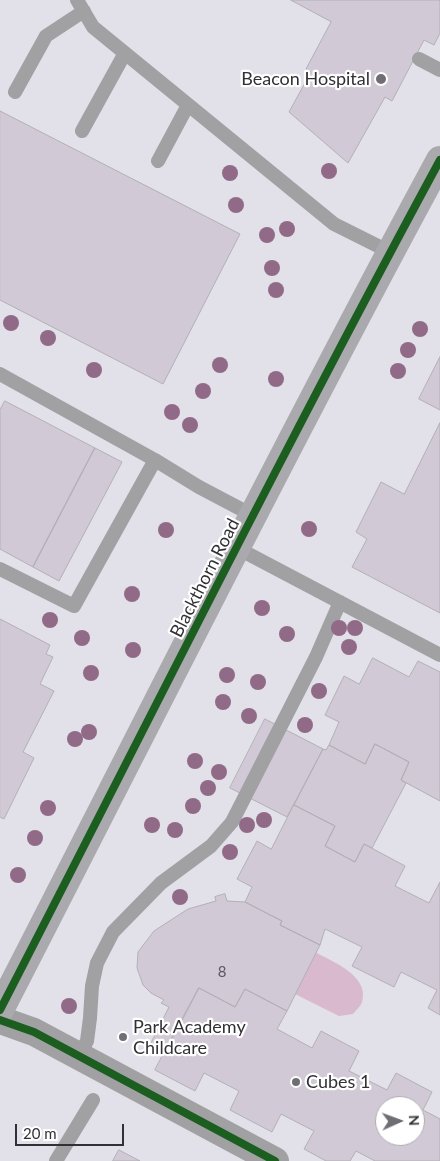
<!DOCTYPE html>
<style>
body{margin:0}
#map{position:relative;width:440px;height:1161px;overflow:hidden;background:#e2e0e8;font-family:Lato,sans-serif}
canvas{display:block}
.north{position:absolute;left:375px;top:1096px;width:50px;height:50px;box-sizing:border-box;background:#fff;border:1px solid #adacae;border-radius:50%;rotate:88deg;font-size:14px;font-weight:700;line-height:20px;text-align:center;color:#313035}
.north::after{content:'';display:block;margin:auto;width:18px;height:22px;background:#6f6e74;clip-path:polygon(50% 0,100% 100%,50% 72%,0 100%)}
.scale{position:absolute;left:15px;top:1124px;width:109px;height:22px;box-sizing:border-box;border:2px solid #313035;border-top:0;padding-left:6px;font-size:15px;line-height:18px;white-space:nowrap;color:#313035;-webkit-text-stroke:4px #fff;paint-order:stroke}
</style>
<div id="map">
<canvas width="440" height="1161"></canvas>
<div class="north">N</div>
<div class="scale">20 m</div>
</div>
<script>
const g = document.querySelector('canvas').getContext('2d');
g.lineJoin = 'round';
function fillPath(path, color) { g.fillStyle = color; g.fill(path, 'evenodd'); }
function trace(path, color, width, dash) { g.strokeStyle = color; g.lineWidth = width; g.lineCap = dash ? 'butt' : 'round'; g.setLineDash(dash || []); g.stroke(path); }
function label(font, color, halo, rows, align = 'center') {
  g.font = font + ' Lato,sans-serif'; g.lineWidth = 4.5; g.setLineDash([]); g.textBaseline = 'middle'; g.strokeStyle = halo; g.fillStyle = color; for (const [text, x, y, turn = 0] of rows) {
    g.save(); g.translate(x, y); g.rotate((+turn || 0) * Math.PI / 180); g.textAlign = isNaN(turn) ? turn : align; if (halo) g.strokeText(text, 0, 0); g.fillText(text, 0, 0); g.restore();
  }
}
fillPath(new Path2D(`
 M315,952C333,962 370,976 362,1002C361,1006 356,1010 353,1014L339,1016L293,993Z`), '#d8b9ce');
const building = new Path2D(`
 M291,0H440V33L434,45L424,40L392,101L385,97L348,163L289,112L311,72L306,69L331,22Z
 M0,111L240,234L163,384L0,300Z
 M440,357V410L419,399Z
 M5,401L95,448L33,567L0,549V410Z
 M440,423V613L352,567L367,539L356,532L381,482L404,494Z
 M95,448L122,462L59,581L33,567Z
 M0,619L50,645L46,654L53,657L40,684L54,691L23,752L34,758L4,819L0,817Z
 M373,658L409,677L418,661L440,672V801L401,780L409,762L375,744L365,764L329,745L339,722L325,715L344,676L359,684Z
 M265,719L323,749L287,817L230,788Z
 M375,744L409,762L401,780L406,783L372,848L364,844L355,862L325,846L335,826L294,805L323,749L326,750L329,745L365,764Z
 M294,805L335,826L325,846L355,862L364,844L405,866L395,886L429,903L440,882V1015L428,1008L437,990L401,972L394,987L352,966L362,947L325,929L320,945L280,925L282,921L245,902L252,887L237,879L257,841L271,849Z
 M225,894L227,901L245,902L282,921L280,925L320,945L287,1011L245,989L235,1007L199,988L166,1051L151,1043L169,1007L161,1003L164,1000L151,993L143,985L137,968L138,952L154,931L188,909L216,901L215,897Z
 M199,988L235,1007L245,989L287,1011L277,1029L312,1048L321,1031L359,1051L349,1071L387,1090L396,1073L432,1092L423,1110L440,1119V1161H375L356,1151L350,1161H326L304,1149L314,1131L281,1114L272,1132L230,1110L239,1091L204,1073L195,1091L155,1070ZM385,1106H415V1136H385Z
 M119,1150L140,1161H113Z`);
fillPath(building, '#d1c9d5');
trace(building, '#b2b0b5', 1);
trace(new Path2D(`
 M77,0L93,27L334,224L390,252
 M419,59L440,70
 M15,92L46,36L84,11
 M82,131L125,53
 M158,161L188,105
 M0,374L155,460L199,487L254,516
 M237,548L440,655
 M0,569L74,606L155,460
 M79,1056L87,1041L90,1018L92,986L97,963L113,932L161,883L211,846L232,822L316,657L340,602
 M56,1161L93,1100`), '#a1a0a3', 14);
trace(new Path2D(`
 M0,1020L34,1032L275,1161`), '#a1a0a3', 28);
trace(new Path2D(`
 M0,1010C146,726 288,441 440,160`), '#aaa9ae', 28);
trace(new Path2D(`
 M0,1010C146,726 288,441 440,160
 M0,1020L34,1032L275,1161`), '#1b5e20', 8);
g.fillStyle = '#916a88';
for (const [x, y] of [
 [329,171],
 [230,173],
 [236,205],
 [287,229],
 [267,235],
 [272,268],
 [276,290],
 [11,323],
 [420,329],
 [48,338],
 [408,350],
 [220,365],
 [94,370],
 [398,371],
 [276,379],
 [203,391],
 [172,412],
 [190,425],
 [309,529],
 [166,530],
 [132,594],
 [262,608],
 [50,620],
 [339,628],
 [355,628],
 [287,634],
 [82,638],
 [349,647],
 [133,650],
 [91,673],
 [227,675],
 [258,682],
 [319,691],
 [223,702],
 [249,716],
 [305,725],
 [89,732],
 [75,739],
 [195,761],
 [219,772],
 [208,788],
 [193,806],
 [48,808],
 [264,820],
 [152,825],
 [247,825],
 [175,830],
 [35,838],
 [230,852],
 [18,875],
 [180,897],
 [69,1006]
]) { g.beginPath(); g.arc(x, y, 8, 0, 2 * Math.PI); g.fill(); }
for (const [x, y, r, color] of [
 [381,79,6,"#6f6e74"],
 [123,1037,5,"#6f6e74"],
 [296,1082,5,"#6f6e74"]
]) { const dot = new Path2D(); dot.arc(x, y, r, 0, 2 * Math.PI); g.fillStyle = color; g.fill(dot); trace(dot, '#fff', 2); }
label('15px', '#5b585f', null, [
 ["8",222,972]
]);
label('18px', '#313035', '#fff', [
 ["Beacon Hospital",370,79,"right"],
 ["Park Academy",133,1027],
 ["Childcare",133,1048],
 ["Cubes 1",306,1082]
], 'left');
label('18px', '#313035', '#fff', [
 ["Blackthorn Road",205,578,-63]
]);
</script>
